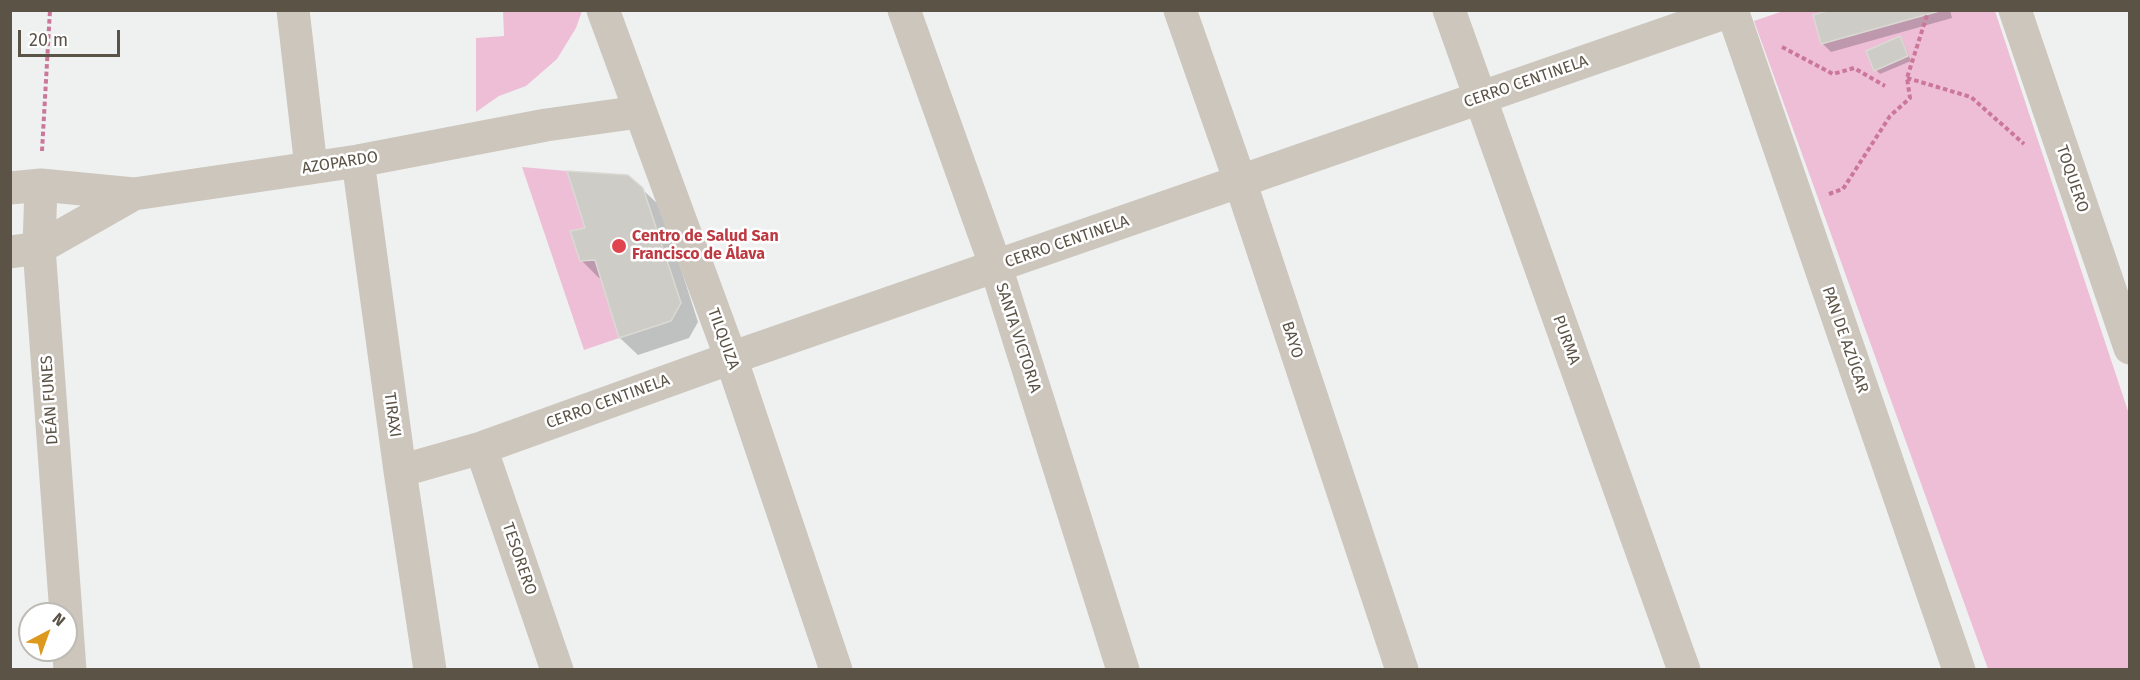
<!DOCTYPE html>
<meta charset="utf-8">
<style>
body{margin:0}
#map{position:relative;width:2140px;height:680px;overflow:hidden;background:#eff1f1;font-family:"Fira Sans",sans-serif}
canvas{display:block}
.frame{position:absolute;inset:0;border:12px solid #5c5347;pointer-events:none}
.north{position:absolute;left:18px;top:602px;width:60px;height:60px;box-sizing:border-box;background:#fff;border:2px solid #bebab5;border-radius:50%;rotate:41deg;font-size:16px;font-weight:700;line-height:24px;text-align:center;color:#5c5347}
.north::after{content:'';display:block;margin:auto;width:21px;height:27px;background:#dd991e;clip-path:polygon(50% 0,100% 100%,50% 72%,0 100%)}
.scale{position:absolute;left:18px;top:30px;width:102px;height:27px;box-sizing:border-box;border:3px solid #5c5347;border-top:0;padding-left:8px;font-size:18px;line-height:21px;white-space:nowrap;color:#5c5347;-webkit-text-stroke:4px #fff;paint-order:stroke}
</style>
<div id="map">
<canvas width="2140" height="680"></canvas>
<div class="frame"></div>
<div class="north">N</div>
<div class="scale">20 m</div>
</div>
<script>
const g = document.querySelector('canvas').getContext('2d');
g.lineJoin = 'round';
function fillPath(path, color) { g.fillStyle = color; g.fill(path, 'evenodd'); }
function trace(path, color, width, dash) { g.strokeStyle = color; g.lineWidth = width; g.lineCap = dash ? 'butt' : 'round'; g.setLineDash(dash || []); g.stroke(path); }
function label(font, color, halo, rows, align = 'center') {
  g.font = font + ' "Fira Sans",sans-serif'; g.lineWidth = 5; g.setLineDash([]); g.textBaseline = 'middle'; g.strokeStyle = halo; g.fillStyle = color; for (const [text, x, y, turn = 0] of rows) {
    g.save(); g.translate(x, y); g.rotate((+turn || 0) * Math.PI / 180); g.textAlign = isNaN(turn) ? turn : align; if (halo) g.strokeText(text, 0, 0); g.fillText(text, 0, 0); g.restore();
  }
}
fillPath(new Path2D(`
 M1786,10L1995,11L2129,414V669H1988L1754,21Z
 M503,11H582L576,28L557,59L526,86L499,96L476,112V38L504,36Z
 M522,167L567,171L585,228L571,232L580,261L595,260L619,338L584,350Z`), '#eebed7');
fillPath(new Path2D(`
 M1837,10H1950L1952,18L1831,52L1823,44L1815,16Z
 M1899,38L1903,42L1911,61L1880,74L1876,70Z
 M642,189L661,207L698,322L689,338L638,355L620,338L602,278H599L581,260L587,230Z`), '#0003');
const building = new Path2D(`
 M1831,10H1943L1821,44L1813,15Z
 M1900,36L1908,56L1874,71L1866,51Z
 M567,171L628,175L643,188L681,303L671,321L619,338L595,260L580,261L570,231L585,228Z`);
fillPath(building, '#ceccc6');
trace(building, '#dad9d3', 1.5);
trace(new Path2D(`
 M1782,47L1833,74L1854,68L1885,86
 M1907,78L1971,97L2024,144
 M42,151L50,10
 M1829,194L1843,189L1890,116L1910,98L1907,78L1927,15`), '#cb7799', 4, [4.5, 3]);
trace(new Path2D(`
 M293,10L311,167
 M603,10L731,358L836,670
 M904,10L996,267L1123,670
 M1180,10L1240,181L1402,670
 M1449,10L1684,670
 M1732,10L1959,670
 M2015,10L2130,348
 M358,161L400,471L430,670
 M41,185L39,248L66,614
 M10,188L41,185L134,194L358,161L546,125L639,112
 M10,252L39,248L134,194
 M481,448L557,670
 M400,471L481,448L731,358L1733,10
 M66,615L70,670`), '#cdc6bd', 33);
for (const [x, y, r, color] of [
 [619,246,8,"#e0444e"]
]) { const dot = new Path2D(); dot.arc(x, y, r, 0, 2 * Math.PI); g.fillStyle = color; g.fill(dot); trace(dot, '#fff', 2); }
label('16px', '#5c5347', '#fff', [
 ["CERRO CENTINELA",1526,82,-19],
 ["AZOPARDO",340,163,-9],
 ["TOQUERO",2072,179,71],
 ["CERRO CENTINELA",1067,242,-19],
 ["SANTA VICTORIA",1018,338,72],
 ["TILQUIZA",723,339,70],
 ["BAYO",1292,340,72],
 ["PURMA",1566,340,70],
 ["PAN DE AZÚCAR",1845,340,71],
 ["DEÁN FUNES",50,400,-94],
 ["CERRO CENTINELA",608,402,-20],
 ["TIRAXI",392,415,82],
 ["TESORERO",519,559,71]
]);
label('bold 16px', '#be3a42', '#fff', [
 ["Centro de Salud San",632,237],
 ["Francisco de Álava",632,255]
], 'left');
</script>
